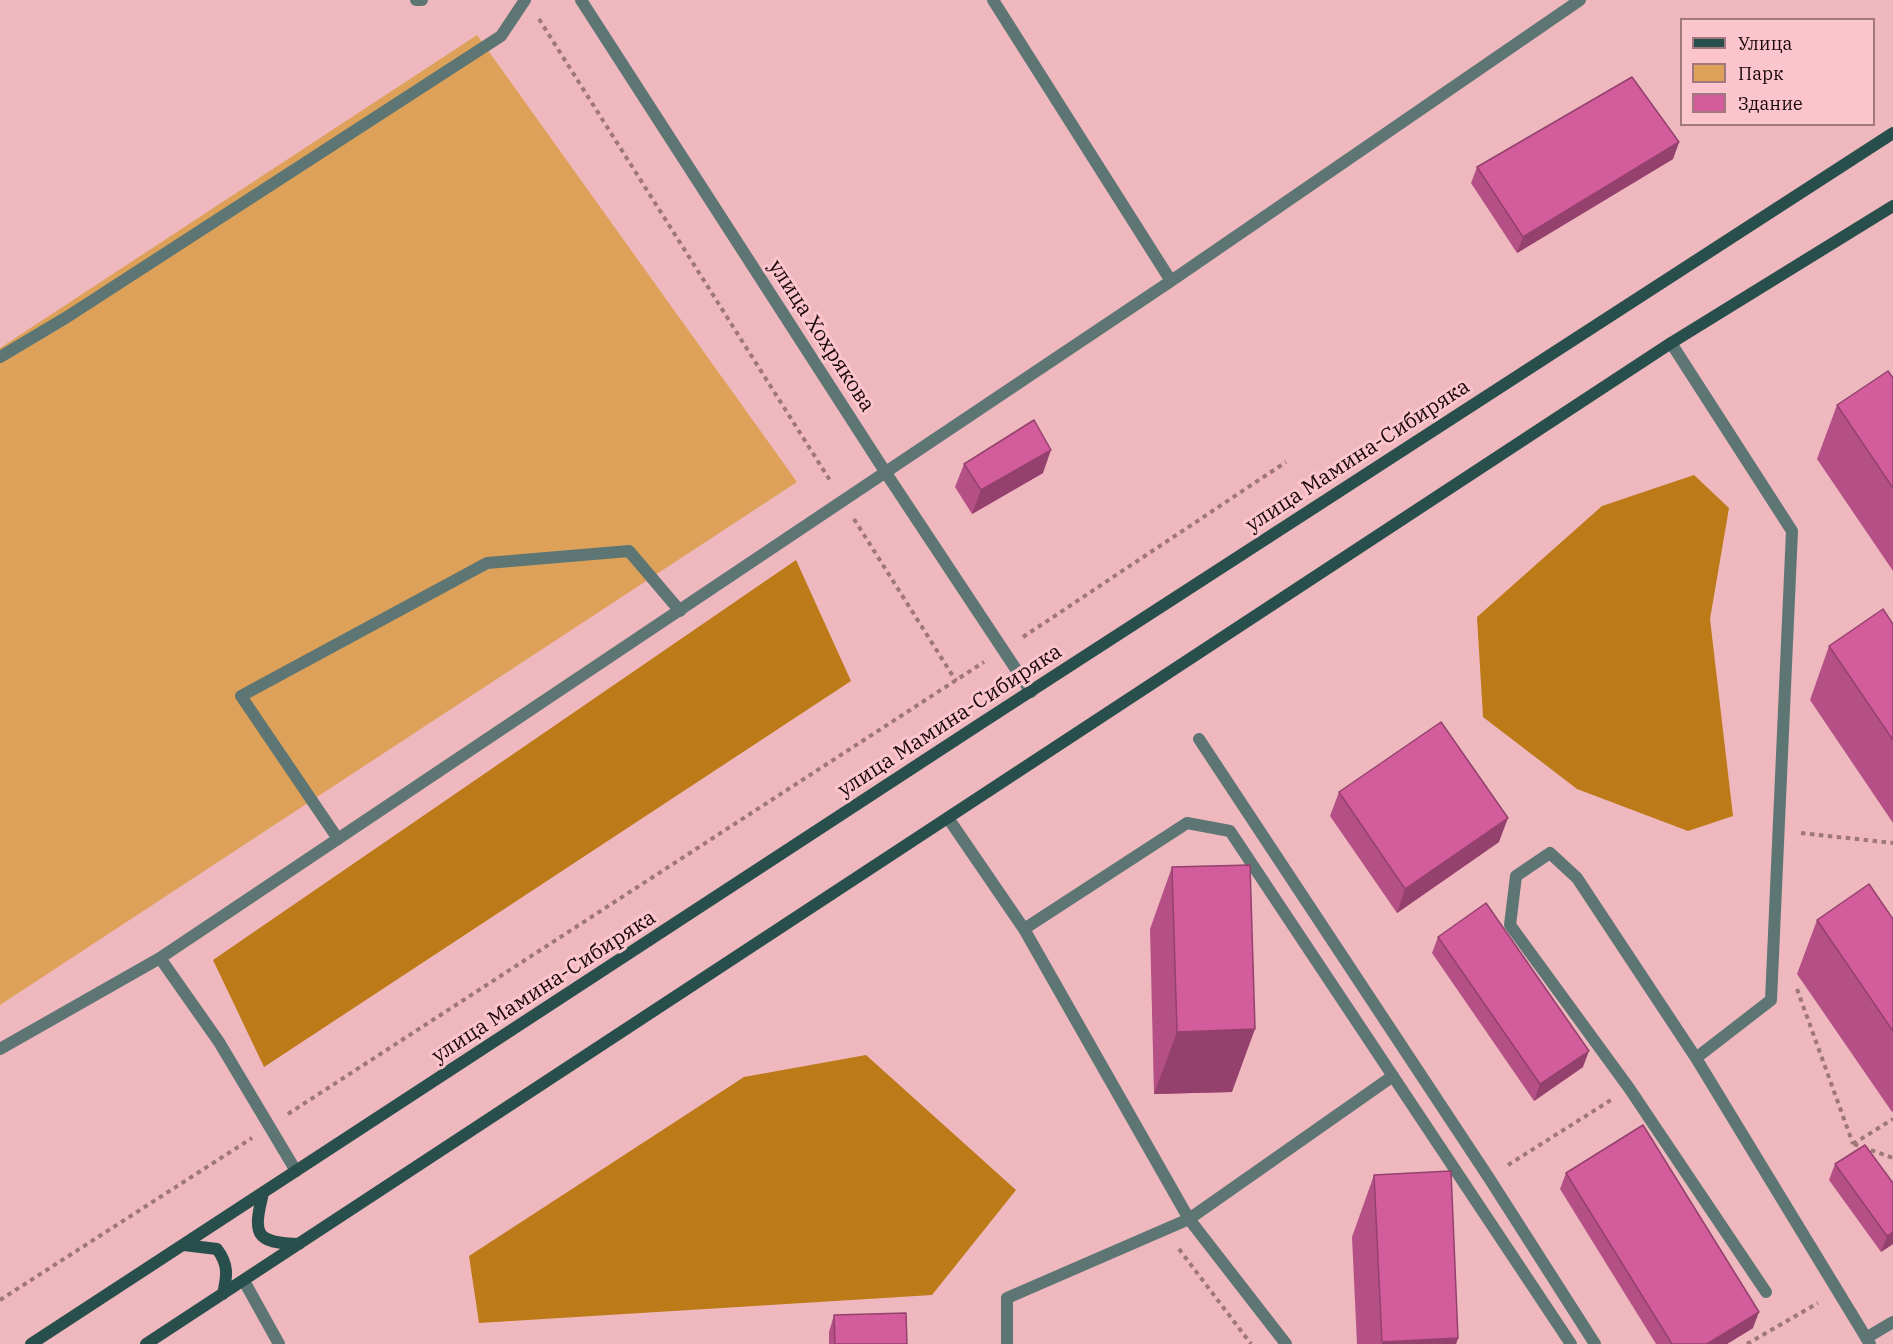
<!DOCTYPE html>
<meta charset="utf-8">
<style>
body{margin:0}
#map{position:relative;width:1893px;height:1344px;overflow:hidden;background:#efb8bf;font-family:"IBM Plex Serif",serif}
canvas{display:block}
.legend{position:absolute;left:1680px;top:18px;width:195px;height:108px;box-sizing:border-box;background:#fcc4cc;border:2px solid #a1787e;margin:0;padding:8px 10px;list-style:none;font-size:18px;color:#18070a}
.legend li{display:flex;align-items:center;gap:12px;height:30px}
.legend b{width:30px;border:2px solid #a1787e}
</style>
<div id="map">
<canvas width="1893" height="1344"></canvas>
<ul class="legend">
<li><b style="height:8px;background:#284f4c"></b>Улица</li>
<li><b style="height:16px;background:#dda159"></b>Парк</li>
<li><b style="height:16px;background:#d35d9c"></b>Здание</li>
</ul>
</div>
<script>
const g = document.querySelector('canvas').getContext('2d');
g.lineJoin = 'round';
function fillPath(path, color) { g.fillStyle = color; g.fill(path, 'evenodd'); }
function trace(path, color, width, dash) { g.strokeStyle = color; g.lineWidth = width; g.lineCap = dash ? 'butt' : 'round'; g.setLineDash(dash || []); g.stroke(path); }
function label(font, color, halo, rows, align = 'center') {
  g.font = font + ' "IBM Plex Serif",serif'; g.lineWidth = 6; g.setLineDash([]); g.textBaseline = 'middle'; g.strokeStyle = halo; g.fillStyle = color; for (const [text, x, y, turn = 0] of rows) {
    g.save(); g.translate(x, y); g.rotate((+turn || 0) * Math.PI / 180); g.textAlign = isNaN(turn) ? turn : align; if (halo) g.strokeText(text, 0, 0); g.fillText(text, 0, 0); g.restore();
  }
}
fillPath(new Path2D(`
 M477,35L797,482L0,1005V348Z`), '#dda159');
fillPath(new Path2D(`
 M1694,475L1729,508L1710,619L1733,816L1688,831L1577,789L1483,717L1477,617L1602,506Z
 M796,560L851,681L264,1067L213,960Z
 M866,1055L1016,1190L932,1295L479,1323L469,1256L744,1077Z`), '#bc7a18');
trace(new Path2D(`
 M539,19L831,482
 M854,519L956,681
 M1023,637L1286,462
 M1801,833L1893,843
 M1797,989L1853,1144
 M288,1114L984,662
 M1853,1144L1893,1119
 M1854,1144L1893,1158
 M1508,1165L1611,1100
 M1179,1249L1251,1344
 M0,1300L252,1138
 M1747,1344L1818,1303`), '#9e767b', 4, [4.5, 4.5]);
trace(new Path2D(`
 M416,0H422
 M1671,343L1792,531L1771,1000L1696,1058L1577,878L1550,853L1516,876L1510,925L1629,1088L1766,1292
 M0,357L67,317L501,36L525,0
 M948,818L1024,929L1189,1219L1286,1344
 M338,839L241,696L487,563L629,551L680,611
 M1024,929L1187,823L1230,831L1571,1344
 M1696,1058L1870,1344
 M244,1281L279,1344
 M1866,1338L1893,1322
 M1007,1344V1298L1189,1219L1393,1076`), '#5d7674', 12);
trace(new Path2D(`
 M581,0L886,473L1031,692
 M993,0L1171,281
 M1199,739L1489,1178L1595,1344
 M0,1049L160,958
 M296,1171L219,1042L160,958L1171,281L1580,0`), '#5d7674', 12);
trace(new Path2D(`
 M263,1193C253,1234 254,1243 299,1244
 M184,1245L217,1249C229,1265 227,1276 223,1294
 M31,1344L983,722L1893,133
 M146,1344L1671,343L1893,206`), '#284f4c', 12);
fillPath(new Path2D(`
 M1679,142L1673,159L1517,253L1471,183L1477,167Z
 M1893,378V571L1817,459L1837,405Z
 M964,464L1043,473L972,514L955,487Z
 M1893,624V823L1810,700L1829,646Z
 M1339,792L1499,842L1397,913L1330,816Z
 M1172,867L1232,1092L1154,1094L1150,929Z
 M1893,919V1111L1892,1112L1797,974L1817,920Z
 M1438,937L1583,1067L1534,1101L1432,953Z
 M1835,1164L1893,1183V1244L1881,1252L1829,1180Z
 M1566,1173L1753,1328L1727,1344H1656L1560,1189Z
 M1374,1175L1458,1338L1456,1344H1357L1352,1237Z
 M834,1315L907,1344H829V1332Z`), '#b55086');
fillPath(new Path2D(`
 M1679,142L1673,159L1517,253L1523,237Z
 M1051,450L1043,473L972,514L981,490Z
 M1508,818L1499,842L1397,913L1405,889Z
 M1255,1029L1232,1092L1154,1094L1177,1032Z
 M1589,1051L1583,1067L1534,1101L1540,1084Z
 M1893,1232V1244L1881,1252L1887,1236Z
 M1759,1312L1753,1328L1727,1344H1707Z
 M1458,1338L1456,1344H1382V1342Z`), '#94416d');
const building = new Path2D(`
 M1632,77L1679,142L1523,237L1477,167Z
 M1888,371L1893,378V488L1837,405Z
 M1034,420L1051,450L981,490L964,464Z
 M1883,609L1893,624V740L1829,646Z
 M1441,722L1508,818L1405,889L1339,792Z
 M1250,865L1255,1029L1177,1032L1172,867Z
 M1869,884L1893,919V1031L1817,920Z
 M1486,903L1589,1051L1540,1084L1438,937Z
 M1643,1125L1759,1312L1707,1344H1672L1566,1173Z
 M1865,1145L1893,1183V1232L1887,1236L1835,1164Z
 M1451,1171L1458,1338L1382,1342L1374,1175Z
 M906,1313L907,1344H835L834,1315Z`);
fillPath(building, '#d35d9c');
trace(building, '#94416d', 1.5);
label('21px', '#18070a', '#fcc4cc', [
 ["улица Хохрякова",821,336,57],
 ["улица Мамина-Сибиряка",1358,456,-33],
 ["улица Мамина-Сибиряка",950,721,-33],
 ["улица Мамина-Сибиряка",544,987,-33]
]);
</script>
